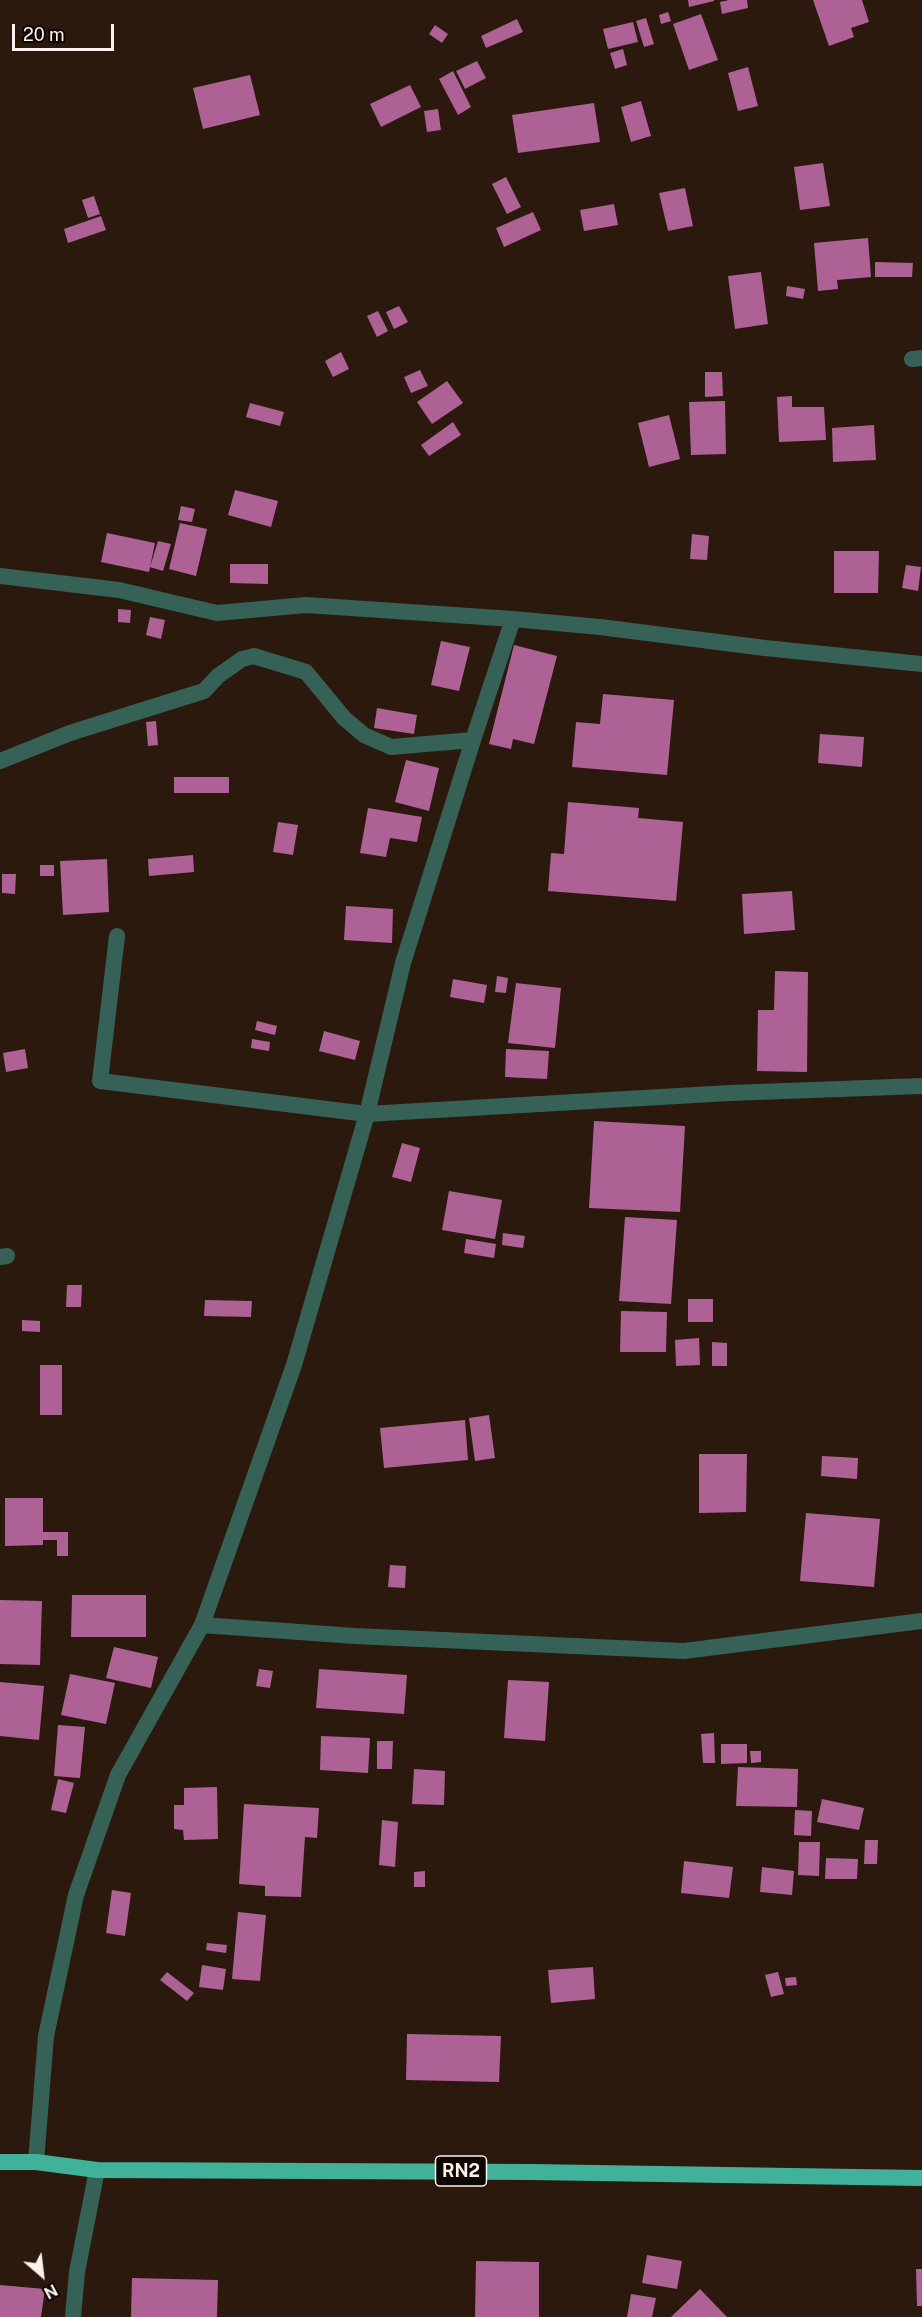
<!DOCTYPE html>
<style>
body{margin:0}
#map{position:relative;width:922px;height:2317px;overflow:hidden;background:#2b190e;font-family:"Public Sans",sans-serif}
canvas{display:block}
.north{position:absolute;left:12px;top:2245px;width:60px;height:60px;-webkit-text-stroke:4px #0d0603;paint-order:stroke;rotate:152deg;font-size:16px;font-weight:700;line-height:24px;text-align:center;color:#fdf2ec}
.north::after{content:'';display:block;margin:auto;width:21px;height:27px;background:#fdf2ec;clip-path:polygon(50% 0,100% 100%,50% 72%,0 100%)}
.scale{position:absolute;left:12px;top:24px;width:102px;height:27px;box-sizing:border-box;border:3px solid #fdf2ec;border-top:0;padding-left:8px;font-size:18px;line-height:21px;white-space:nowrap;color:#fdf2ec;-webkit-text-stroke:4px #0d0603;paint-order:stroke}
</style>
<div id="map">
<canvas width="922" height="2317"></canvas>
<div class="north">N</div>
<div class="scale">20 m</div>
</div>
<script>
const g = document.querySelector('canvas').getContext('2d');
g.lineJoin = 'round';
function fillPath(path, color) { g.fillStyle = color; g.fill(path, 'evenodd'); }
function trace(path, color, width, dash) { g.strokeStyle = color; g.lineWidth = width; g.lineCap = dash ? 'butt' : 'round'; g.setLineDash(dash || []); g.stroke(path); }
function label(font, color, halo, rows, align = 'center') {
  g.font = font + ' "Public Sans",sans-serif'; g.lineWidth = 4.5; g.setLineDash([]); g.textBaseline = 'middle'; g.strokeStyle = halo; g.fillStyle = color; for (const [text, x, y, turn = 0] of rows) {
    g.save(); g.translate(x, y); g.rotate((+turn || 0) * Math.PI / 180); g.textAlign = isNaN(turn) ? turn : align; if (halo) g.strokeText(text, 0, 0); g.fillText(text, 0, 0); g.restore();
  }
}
fillPath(new Path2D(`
 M688,0H714V1L689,7Z
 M729,0H747L748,8L722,14L720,2Z
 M813,0H862L869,22L851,28L854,37L829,46Z
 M668,12L671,21L661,24L659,15Z
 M701,14L718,60L689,70L673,24Z
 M646,18L654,44L644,47L636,21Z
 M517,19L523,32L486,48L481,36Z
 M633,22L638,42L608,49L603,29Z
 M435,25L448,34L442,43L429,34Z
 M623,49L627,65L615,69L610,53Z
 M477,61L486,78L465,89L456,71Z
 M748,67L758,106L738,111L728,73Z
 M453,71L471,107L458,115L439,79Z
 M250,75L260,115L203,129L193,88Z
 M410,85L421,107L381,127L370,104Z
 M641,101L651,136L631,142L621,107Z
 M594,103L600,142L518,153L512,115Z
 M438,109L441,130L427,132L424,111Z
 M823,163L830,206L800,210L794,167Z
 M506,177L521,207L507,214L492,184Z
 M685,188L693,226L668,231L659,193Z
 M94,196L100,214L88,218L82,200Z
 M614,204L618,225L584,231L580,210Z
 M533,212L541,230L504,247L496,228Z
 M101,216L106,230L68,243L64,229Z
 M868,238L871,277L837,280L838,289L818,291L814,243Z
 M875,262L913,263L912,277H875Z
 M761,272L768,324L735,329L728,276Z
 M787,286L805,289L803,299L786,296Z
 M399,306L408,322L394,329L386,312Z
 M378,311L388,331L377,337L367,316Z
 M341,352L349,369L333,377L325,361Z
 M420,370L428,386L411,393L404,377Z
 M705,372H722L723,396L705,397Z
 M447,381L463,403L432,424L417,402Z
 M792,396V407H824L826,440L779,442L777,397Z
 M725,401L726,454L691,455L689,402Z
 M250,403L284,412L280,426L246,417Z
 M669,415L680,459L649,467L638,423Z
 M453,422L461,435L429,456L421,445Z
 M874,425L876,460L833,462L832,428Z
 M235,490L278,501L271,527L228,515Z
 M181,506L195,509L192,522L178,520Z
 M180,523L207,529L196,576L169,569Z
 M107,533L155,543L149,572L101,562Z
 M692,534L709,536L707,560L690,559Z
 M158,541L171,544L163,571L150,567Z
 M834,551H879L878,593H834Z
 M230,564H268V584L230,583Z
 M906,565L921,567L918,591L902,588Z
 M118,609L131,610L130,623L118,622Z
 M150,617L165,620L161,639L146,635Z
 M441,641L470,647L459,691L431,685Z
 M514,645L557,656L534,744L513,739L511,749L489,744Z
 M603,694L674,700L667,775L572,767L576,722L600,724Z
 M377,708L417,715L414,734L374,728Z
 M156,721L158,745L148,746L146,722Z
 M820,734L864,737L862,767L818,763Z
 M406,760L439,768L429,811L395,802Z
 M174,777H229V793H174Z
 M568,802L639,808L638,818L683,822L676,901L548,891L551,853L564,854Z
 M368,808L422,817L417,842L390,838L386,857L360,853Z
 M278,822L298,825L293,855L273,852Z
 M193,855L194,872L149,876L148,859Z
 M107,859L109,912L63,915L60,861Z
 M40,865H54V876H40Z
 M2,874H16L15,894L2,893Z
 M792,891L795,930L744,934L742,894Z
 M346,906L393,909L392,943L344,940Z
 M775,971L808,972L807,1072L757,1071L758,1010H774Z
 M497,976L508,978L506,993L495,992Z
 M453,979L487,985L484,1003L450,997Z
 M516,983L561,988L555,1048L508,1043Z
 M257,1021L277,1026L275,1035L255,1030Z
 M324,1031L360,1041L355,1060L319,1051Z
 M252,1039L270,1042L269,1051L251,1048Z
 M25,1049L28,1068L6,1072L3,1053Z
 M506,1049L549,1051L547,1079L505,1077Z
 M594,1121L685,1126L680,1212L589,1208Z
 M402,1143L420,1148L411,1182L392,1177Z
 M449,1191L502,1200L495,1239L442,1230Z
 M625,1217L677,1220L671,1304L619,1301Z
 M503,1233L525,1236L523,1248L502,1245Z
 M466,1239L496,1244L494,1258L464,1253Z
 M67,1285H82L81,1307H66Z
 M688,1299H713V1322H688Z
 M205,1300L252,1301L251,1317L204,1316Z
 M621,1311L667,1312L666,1352H620Z
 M22,1320L40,1321V1332L22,1331Z
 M699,1338L700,1365L676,1366L675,1340Z
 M712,1342L727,1343V1366H712Z
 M40,1365H62V1415H40Z
 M489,1415L495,1458L475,1461L469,1418Z
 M465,1420L468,1460L384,1468L380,1428Z
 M699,1454H747L746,1512L699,1513Z
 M822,1456L858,1458L857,1479L821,1476Z
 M5,1498H43V1532H68V1556H57V1540H43V1545L5,1546Z
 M806,1513L880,1519L874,1587L800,1581Z
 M390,1565L406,1566L405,1588L388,1587Z
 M72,1595H146V1637H71Z
 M0,1600L42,1601L40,1665L0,1664Z
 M114,1647L158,1657L151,1688L106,1678Z
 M259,1669L273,1671L270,1688L256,1686Z
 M319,1669L407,1675L404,1714L316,1708Z
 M70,1674L115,1683L106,1724L61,1715Z
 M508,1680L549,1682L545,1741L504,1738Z
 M0,1682L44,1686L39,1740L0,1736Z
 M58,1725L85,1727L80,1778L54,1776Z
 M714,1733L715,1763H703L701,1734Z
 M321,1736L370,1738L368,1773L320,1770Z
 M377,1741H393L392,1769H377Z
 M721,1744H747V1763L721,1764Z
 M750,1751H761V1762L751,1763Z
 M738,1767L798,1769L797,1807L736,1806Z
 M414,1769L445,1771L444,1805L412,1804Z
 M58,1779L74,1783L66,1813L51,1810Z
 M217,1787L218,1839L184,1840L183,1830L174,1829V1805H184V1788Z
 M822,1799L864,1808L859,1830L817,1822Z
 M244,1804L319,1808L317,1838L305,1837L301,1897L265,1896V1886L239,1884Z
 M795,1810L812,1811L811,1836L794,1835Z
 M382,1820L398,1822L395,1867L379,1865Z
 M865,1840H878L877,1864H864Z
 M799,1842H820L819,1876L798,1875Z
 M826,1858L858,1859L857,1879H825Z
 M684,1861L733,1867L729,1898L681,1893Z
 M762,1867L794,1871L792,1895L760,1892Z
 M425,1871V1887H414V1872Z
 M112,1890L131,1893L125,1936L106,1933Z
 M238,1912L266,1915L260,1981L232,1979Z
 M207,1943L227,1945L226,1953L206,1950Z
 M202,1965L226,1969L223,1990L199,1987Z
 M593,1967L595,1999L551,2003L548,1970Z
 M167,1972L194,1993L187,2001L160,1980Z
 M778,1972L784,1994L771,1997L765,1975Z
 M796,1977L797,1985L786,1986L785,1978Z
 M407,2034L501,2036L499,2082L406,2080Z
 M647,2255L682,2261L677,2289L642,2283Z
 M476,2261L539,2262V2317H475Z
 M916,2269H922V2306H917Z
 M132,2278L218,2280L217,2317H131Z
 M0,2285L45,2289L41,2317H0Z
 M700,2289L727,2317H671Z
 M631,2294L656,2298L652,2317H627Z`), '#ae6194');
trace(new Path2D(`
 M0,1257L7,1256`), '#356156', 16);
trace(new Path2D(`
 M912,359L922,358
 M0,576L119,590L217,613L306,605L513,619L600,627L765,648L922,664
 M0,761L70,733L204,691L218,676L242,659L254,656L306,672L344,718L364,735L391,747L473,740
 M117,936L100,1081L367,1114L730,1093L922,1086
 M202,1625L355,1636L684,1651L922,1621
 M36,2162L46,2036L76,1895L118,1775L202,1625L294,1365L367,1114L403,963L473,740L513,619`), '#356156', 16);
trace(new Path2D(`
 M73,2317L77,2272L97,2170`), '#356156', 16);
trace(new Path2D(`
 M0,2162H36L97,2170L530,2172L922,2178`), '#40b29a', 16);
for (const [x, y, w] of [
 [461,2171,51]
]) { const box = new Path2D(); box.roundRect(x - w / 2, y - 15, w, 30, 4.5); g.fillStyle = '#0d0603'; g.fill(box); trace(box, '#fdf2ec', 1.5); }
label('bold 18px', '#fdf2ec', null, [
 ["RN2",461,2171]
]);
</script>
